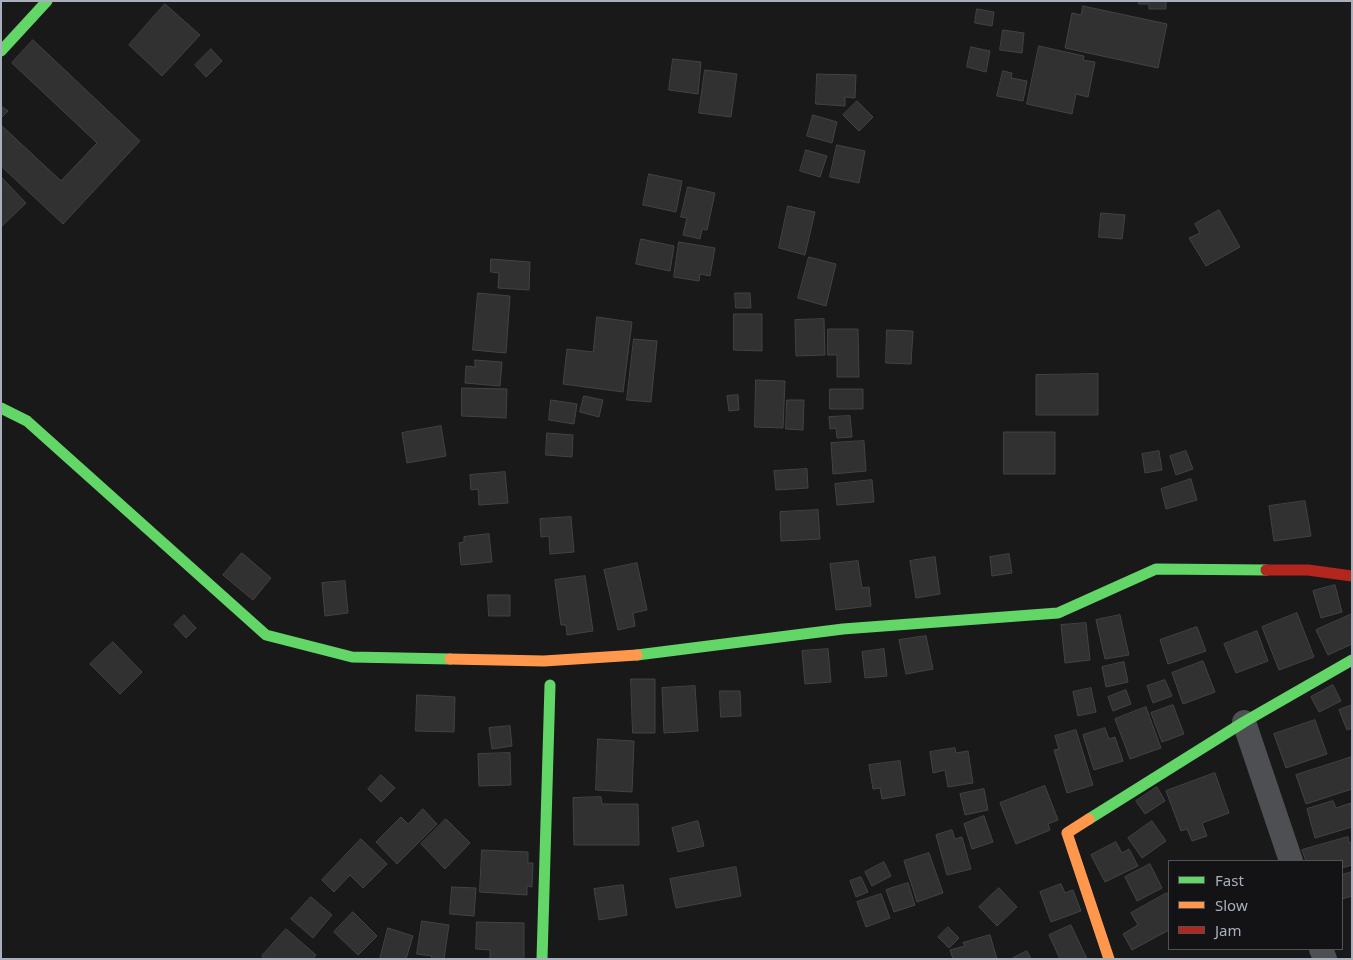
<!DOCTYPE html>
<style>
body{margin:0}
#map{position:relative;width:1353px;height:960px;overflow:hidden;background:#191919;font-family:"Noto Sans",sans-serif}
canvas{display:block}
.frame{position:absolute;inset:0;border:2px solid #aab0bb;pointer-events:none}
.legend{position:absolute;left:1168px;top:860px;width:175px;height:90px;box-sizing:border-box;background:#131316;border:1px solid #4f5258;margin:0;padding:6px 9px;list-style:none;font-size:15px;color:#aab0bb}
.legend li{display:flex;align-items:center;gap:10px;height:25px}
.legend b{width:25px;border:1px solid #4f5258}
</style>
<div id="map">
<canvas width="1353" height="960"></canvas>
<div class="frame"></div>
<ul class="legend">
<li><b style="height:6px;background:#63d668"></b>Fast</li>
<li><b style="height:6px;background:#ff974d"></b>Slow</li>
<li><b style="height:6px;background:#b3261e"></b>Jam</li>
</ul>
</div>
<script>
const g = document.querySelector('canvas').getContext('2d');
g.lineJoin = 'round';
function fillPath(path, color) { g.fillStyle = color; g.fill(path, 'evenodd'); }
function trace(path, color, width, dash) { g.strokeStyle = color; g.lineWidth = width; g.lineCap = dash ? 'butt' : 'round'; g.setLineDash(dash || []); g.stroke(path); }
const building = new Path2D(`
 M1139,1H1166V9H1149V4H1139Z
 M165,4L200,35L162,76L129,45Z
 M1083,6L1167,24L1158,68L1065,48L1072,13L1081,15Z
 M977,9L994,12L992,26L975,23Z
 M1003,30L1024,33L1022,53L1000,50Z
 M33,40L140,141L63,224L1,166V125L61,181L97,143L12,63Z
 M1039,46L1084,56L1083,60L1095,62L1088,97L1076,94L1072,114L1027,104Z
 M971,47L990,51L986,72L967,67Z
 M211,49L222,61L206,77L195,65Z
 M673,59L701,62L698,94L669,90Z
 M705,70L737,74L731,117L699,113Z
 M1003,71L1012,73L1011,78L1027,81L1023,101L997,96Z
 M817,74L856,75L855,98L845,97V106L816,104Z
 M857,101L873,117L859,131L843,115Z
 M1,106L8,111L1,118Z
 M813,115L837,122L832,143L807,136Z
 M837,145L865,151L859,183L830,177Z
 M806,150L827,156L820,177L800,171Z
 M649,174L682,181L676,212L643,205Z
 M1,177L26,203L1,227Z
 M688,187L715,193L707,230L702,229L700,239L683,235L687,218L681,217Z
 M788,206L815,212L805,255L779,248Z
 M1219,210L1240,247L1206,266L1189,238L1200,233L1195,224Z
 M1101,213L1125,215L1122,239L1099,237Z
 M641,239L674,246L670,271L636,264Z
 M679,242L715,248L710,276L700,274L699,281L674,277Z
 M809,257L836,264L826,306L798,298Z
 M491,259L530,262L529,290L498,288L499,273L491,272Z
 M478,293L510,296L506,353L473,350Z
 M735,293H750L751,308H736Z
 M734,314H762V351L734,350Z
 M597,317L632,322L623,392L563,384L567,349L593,352Z
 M824,319L825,355L796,356L795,320Z
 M828,329H858L859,377H837V355H828Z
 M887,330L913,331L911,364L886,363Z
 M634,339L657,341L651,402L627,400Z
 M475,360L502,362L500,386L465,383L466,366L475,367Z
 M1098,374V415H1036V375Z
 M756,380L785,381L783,428L755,427Z
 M462,388L507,389L506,418L462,416Z
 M830,389H863V409H830Z
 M738,395L739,410L729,411L727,396Z
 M584,396L603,400L599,417L580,412Z
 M551,400L577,404L574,424L549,420Z
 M787,400H804L803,430L786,429Z
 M850,416L852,437L837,438L836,428L830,429L829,417Z
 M441,426L446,456L407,463L402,433Z
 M1004,432H1055V474H1004Z
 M547,433L573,435L572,457L546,455Z
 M864,441L866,471L833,474L831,443Z
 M1159,451L1162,470L1145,473L1142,454Z
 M1186,451L1193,469L1176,475L1170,456Z
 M807,469L808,488L776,490L774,471Z
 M505,472L508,503L479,505L478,489L471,490L470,475Z
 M1191,479L1197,500L1166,509L1161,489Z
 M872,480L874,502L837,505L835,484Z
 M1305,501L1311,536L1274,541L1269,506Z
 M818,510L820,539L781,541L780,512Z
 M571,517L574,552L550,554L549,536L541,537L540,519Z
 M489,534L492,562L461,565L459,543L464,542V537Z
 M242,553L271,578L253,600L223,575Z
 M1009,554L1012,573L992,576L990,557Z
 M935,557L940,594L916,598L910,561Z
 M858,561L862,588L869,587L871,606L836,610L830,564Z
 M637,563L647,610L633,613L635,626L618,630L604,570Z
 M585,576L593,631L567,635L566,625H561L555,580Z
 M345,581L348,613L325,616L322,583Z
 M1335,585L1342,612L1321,618L1313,591Z
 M488,595H510V616H489Z
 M1297,613L1314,657L1279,670L1262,627Z
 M1352,614V644L1328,655L1316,630Z
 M184,615L196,628L186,638L174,625Z
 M1120,615L1129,655L1105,659L1096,620Z
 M1086,623L1090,660L1065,663L1061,625Z
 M1197,627L1206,651L1168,664L1160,640Z
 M1257,631L1268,661L1236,673L1224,644Z
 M926,636L933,669L906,674L899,640Z
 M113,642L142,672L120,694L90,664Z
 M828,649L831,682L805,684L802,651Z
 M884,649L887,676L865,678L862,652Z
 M1203,661L1215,692L1183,704L1172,673Z
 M1124,662L1128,682L1106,687L1102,667Z
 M631,679H655V733H633Z
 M1165,680L1172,696L1153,703L1147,686Z
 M1333,685L1341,701L1319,712L1311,697Z
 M695,686L698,731L664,733L662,688Z
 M1091,688L1096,712L1078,716L1073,692Z
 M1126,690L1131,704L1113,711L1108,697Z
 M720,691H740L741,716L721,717Z
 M417,695L455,697L454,732L416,731Z
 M1173,705L1184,734L1162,742L1151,713Z
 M1352,705V728L1347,730L1339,710Z
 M1146,707L1161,748L1130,759L1115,719Z
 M1315,720L1327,754L1286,768L1274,734Z
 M510,726L512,746L492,749L489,728Z
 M1105,728L1109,739L1115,737L1123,761L1094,770L1083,735Z
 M1076,730L1093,785L1067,793L1054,750L1059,749L1055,736Z
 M598,739L634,741L632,792L596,790Z
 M955,748L956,753L968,751L973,783L948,787L945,770L933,773L930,752Z
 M510,753L511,785L479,786L478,754Z
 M1352,757V789L1306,804L1296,775Z
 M900,761L905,795L882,799L880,788L873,789L869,765Z
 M1215,773L1229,813L1202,823L1207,836L1192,841L1187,829L1181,831L1166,791Z
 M381,775L395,788L381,802L368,789Z
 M1045,786L1058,820L1048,824L1050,830L1016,844L1000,803Z
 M1157,787L1165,801L1145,814L1136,801Z
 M984,789L988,810L965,815L960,794Z
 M601,797L602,804H638L639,845H574L573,798Z
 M1333,801L1336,808L1351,803L1352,827L1315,838L1307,809Z
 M423,809L437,824L397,864L376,842L401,817L408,824Z
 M984,816L993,842L972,849L964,824Z
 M446,819L470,843L445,869L421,844Z
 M698,821L704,846L678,852L672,828Z
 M1152,821L1166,841L1142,858L1128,838Z
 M952,830L955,839L962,837L971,869L947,875L936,835Z
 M1348,837L1349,843L1352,842V865L1342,868V861H1306L1302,850Z
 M361,839L387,864L363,888L350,875L334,892L322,880Z
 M1116,842L1122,853L1129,849L1138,866L1105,882L1091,855Z
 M482,850L528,852V863H533L532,887L527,886V895L480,892Z
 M929,853L943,893L917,902L904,861Z
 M884,862L891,876L872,886L865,872Z
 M1150,864L1162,888L1137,901L1125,877Z
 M736,867L741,896L676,908L670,879Z
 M1352,872V896L1342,899V875Z
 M861,877L868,892L856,897L850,881Z
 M908,883L915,905L894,912L886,890Z
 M1061,884L1065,893L1073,890L1081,911L1051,922L1040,892Z
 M623,885L627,915L599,920L594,889Z
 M452,887L476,888L474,916L450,914Z
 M999,888L1017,907L997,926L979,907Z
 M1167,893L1169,897V930L1132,950L1123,934L1138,925L1131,913Z
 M881,894L890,918L866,927L857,902Z
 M311,897L332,915L313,938L291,919Z
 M353,912L377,936L358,955L334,932Z
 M422,921L449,925L444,959H431L432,956L417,954Z
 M477,922L524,923V959H490V950L476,949Z
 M1071,925L1087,959H1060L1049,935Z
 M948,927L959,938L949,948L938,937Z
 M388,928L413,936L406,959H380Z
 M286,929L316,955L313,959H264L262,956Z
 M990,935L997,959H953L950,950L965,946L963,943Z
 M1027,951L1031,959H1011Z`);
fillPath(building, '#313131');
trace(building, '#424345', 1);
trace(new Path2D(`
 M1244,722L1291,861
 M1321,949L1325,959`), '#4d4f52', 24);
trace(new Path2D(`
 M1,51L47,1
 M1,408L27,421L266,635L352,657L450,659
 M637,655L843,629L1058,613L1156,569L1266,570
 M1089,819L1244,722L1352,660
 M542,959L550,685`), '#63d668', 11);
trace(new Path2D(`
 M450,659L544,661L637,655
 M1089,819L1067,833L1109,959`), '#ff974d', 11);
trace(new Path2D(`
 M1266,570H1308L1352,576`), '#b3261e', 11);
</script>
